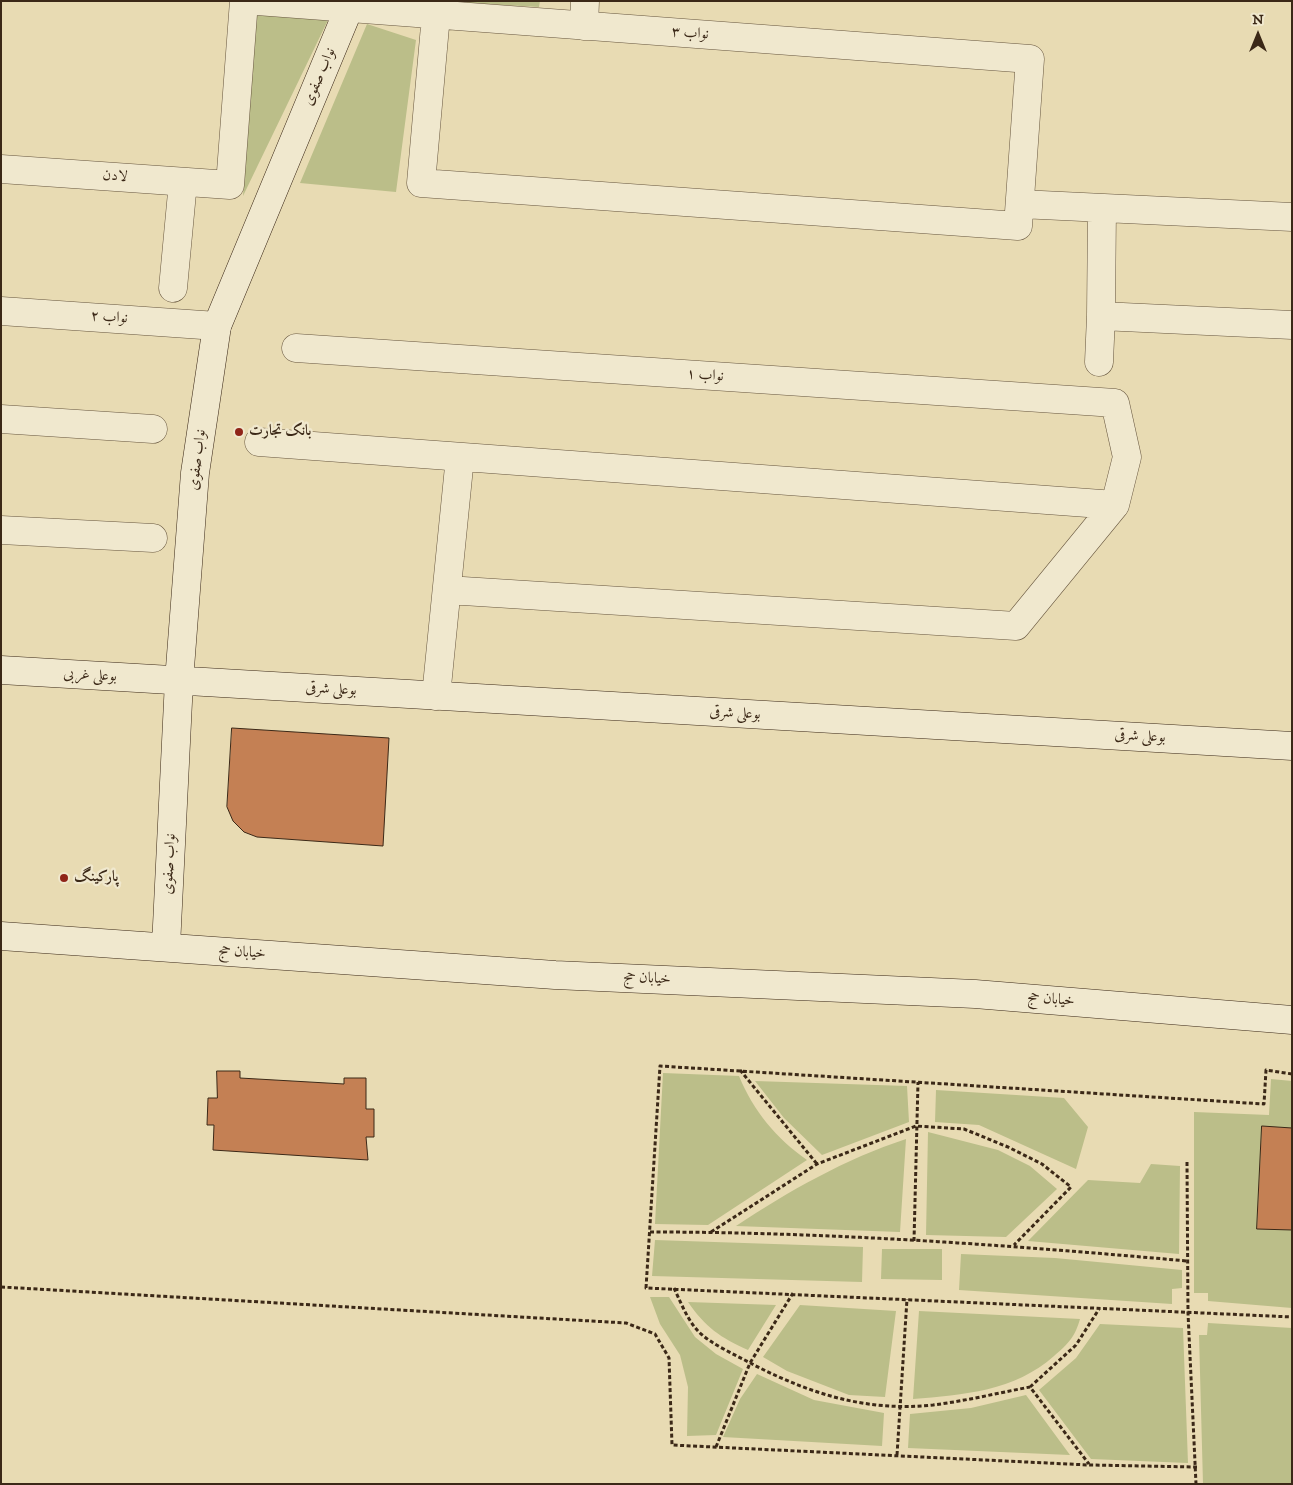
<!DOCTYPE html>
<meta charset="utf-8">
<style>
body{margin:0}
#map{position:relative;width:1293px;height:1485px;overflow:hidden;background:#e8dbb3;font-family:"IM FELL DW Pica",serif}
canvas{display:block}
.frame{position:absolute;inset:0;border:2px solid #3b2817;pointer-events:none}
.north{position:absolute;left:1233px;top:10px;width:50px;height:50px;-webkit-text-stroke:4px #f0e8ce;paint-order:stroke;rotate:0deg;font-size:14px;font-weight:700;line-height:20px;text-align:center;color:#3b2817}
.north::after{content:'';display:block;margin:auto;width:18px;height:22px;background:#3b2817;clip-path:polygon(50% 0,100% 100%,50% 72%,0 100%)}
</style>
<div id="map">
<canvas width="1293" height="1485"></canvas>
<div class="frame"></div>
<div class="north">N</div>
</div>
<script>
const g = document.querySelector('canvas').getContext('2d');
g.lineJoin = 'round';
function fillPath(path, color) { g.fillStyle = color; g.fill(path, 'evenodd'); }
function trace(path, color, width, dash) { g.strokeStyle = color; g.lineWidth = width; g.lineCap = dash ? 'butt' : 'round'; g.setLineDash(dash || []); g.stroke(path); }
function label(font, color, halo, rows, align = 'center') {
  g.font = font + ' "IM FELL DW Pica",Amiri,serif'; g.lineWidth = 4.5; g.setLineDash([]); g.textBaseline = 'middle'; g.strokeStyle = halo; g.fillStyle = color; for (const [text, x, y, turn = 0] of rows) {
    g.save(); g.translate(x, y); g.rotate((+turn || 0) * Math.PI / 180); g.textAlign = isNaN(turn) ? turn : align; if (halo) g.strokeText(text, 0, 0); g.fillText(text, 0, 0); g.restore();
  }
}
fillPath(new Path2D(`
 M432,1H540L539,7Z
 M254,12L329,18L243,196Z
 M367,24L416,40L396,192L300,183Z
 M663,1073L739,1076C754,1112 776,1138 807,1160L708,1225L655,1224Z
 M1271,1079L1292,1081V1308L1208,1301V1293H1194V1112L1269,1115Z
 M755,1081L907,1086L909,1122L822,1155L784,1118Z
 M936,1090L1064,1098L1088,1127L1076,1169L979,1125L935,1122Z
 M928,1132L998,1150L1030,1166L1057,1189L1006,1237L926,1235Z
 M906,1139L900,1232L736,1226C789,1191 845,1159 906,1139Z
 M1151,1164L1180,1166L1179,1254L1028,1241L1088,1180L1140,1183Z
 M655,1240L863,1247L862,1282L652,1276Z
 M882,1249H942V1280L881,1279Z
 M961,1254L1055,1258L1182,1270V1288L1172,1289V1304L959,1290Z
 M650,1297H669L695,1337L716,1354L743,1369L716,1435L687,1436L688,1387L680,1355L660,1324Z
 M688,1302L776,1305L748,1350C721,1338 705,1327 688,1302Z
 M800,1305L896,1311L885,1397L849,1395L787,1371L763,1357Z
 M919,1311L1080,1319C1075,1337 1068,1344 1054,1356C1015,1391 963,1395 913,1399Z
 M1208,1323L1292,1328V1484H1203L1199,1335H1207Z
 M1100,1324L1183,1328L1188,1463L1091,1459L1039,1390L1076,1358Z
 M757,1374L814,1400L884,1413L882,1446L723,1437L740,1399Z
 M1026,1395L1070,1455L908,1448L910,1414L971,1408Z`), '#bbbe89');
const building = new Path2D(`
 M232,728L389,738L383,846L257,837L244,832L233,821L227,807Z
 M217,1071H240V1078L344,1084V1078H366V1109H374V1137H366L368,1160L213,1150L214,1125H207L208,1098H217Z
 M1262,1126L1292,1128V1230L1257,1229Z`);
fillPath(building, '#c48054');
trace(building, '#3b2817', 1);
const street = new Path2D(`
 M257,1L1030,59L1018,226L421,183L436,15
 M584,26L585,1
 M1,169L230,185L244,1
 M1020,204L1292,217
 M1102,208L1101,316L1292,325
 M173,288L183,182
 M1,311L217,326
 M296,348L1115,403L1127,457L1115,505L1016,626L447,590
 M1099,362L1101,316
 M1,419L153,429
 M259,442L1115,505
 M1,530L153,538
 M436,696L460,457`);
const secondary = new Path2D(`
 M1,670L1292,746
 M1,936L555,975L975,994L1292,1020
 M166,946L179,681L195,473L217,326L352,1`);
trace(street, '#66553e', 29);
trace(secondary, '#3b2817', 29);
trace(new Path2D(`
 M740,1070L817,1164
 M1292,1074L1266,1070L1264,1104L660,1066L646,1288L1292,1317
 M1187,1162L1188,1313L1196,1484
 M650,1232C829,1232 1009,1245 1187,1261
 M711,1232L817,1164L916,1126L964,1129L1008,1147L1042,1164L1071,1187L1014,1245
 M914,1241L918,1082
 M1,1287L626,1323L655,1334L669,1358L672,1445L1089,1465L1197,1467
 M674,1288C681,1303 687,1319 698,1331C710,1344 738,1356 754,1365C811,1394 867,1412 933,1405C965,1401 998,1393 1030,1387L1089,1464
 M1030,1387L1076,1345L1099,1309
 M716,1447L750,1363L793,1293
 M897,1455L907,1299`), '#3b2817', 3, [4, 2.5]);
trace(street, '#f0e8ce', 28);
trace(secondary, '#f0e8ce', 28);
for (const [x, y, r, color] of [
 [239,432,5,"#8f2418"],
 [64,878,5,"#8f2418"]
]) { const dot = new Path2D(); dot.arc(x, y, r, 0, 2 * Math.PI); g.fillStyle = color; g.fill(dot); trace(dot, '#f0e8ce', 2); }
label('15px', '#3b2817', '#f0e8ce', [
 ["نواب ۳",690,34,4],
 ["نواب صفوی",320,77,-67],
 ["لادن",115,177,4],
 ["نواب ۲",109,318,4],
 ["نواب ۱",705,376,4],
 ["نواب صفوی",198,460,-83],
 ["بوعلی غربی",90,676,3],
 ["بوعلی شرقی",331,690,3],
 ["بوعلی شرقی",735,714,3],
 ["بوعلی شرقی",1140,737,3],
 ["نواب صفوی",170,864,-87],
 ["خیابان حج",242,953,4],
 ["خیابان حج",647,979,3],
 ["خیابان حج",1051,1000,5]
]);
label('bold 15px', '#3b2817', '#f0e8ce', [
 ["بانک تجارت",249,432],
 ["پارکینگ",74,878]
], 'left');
</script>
